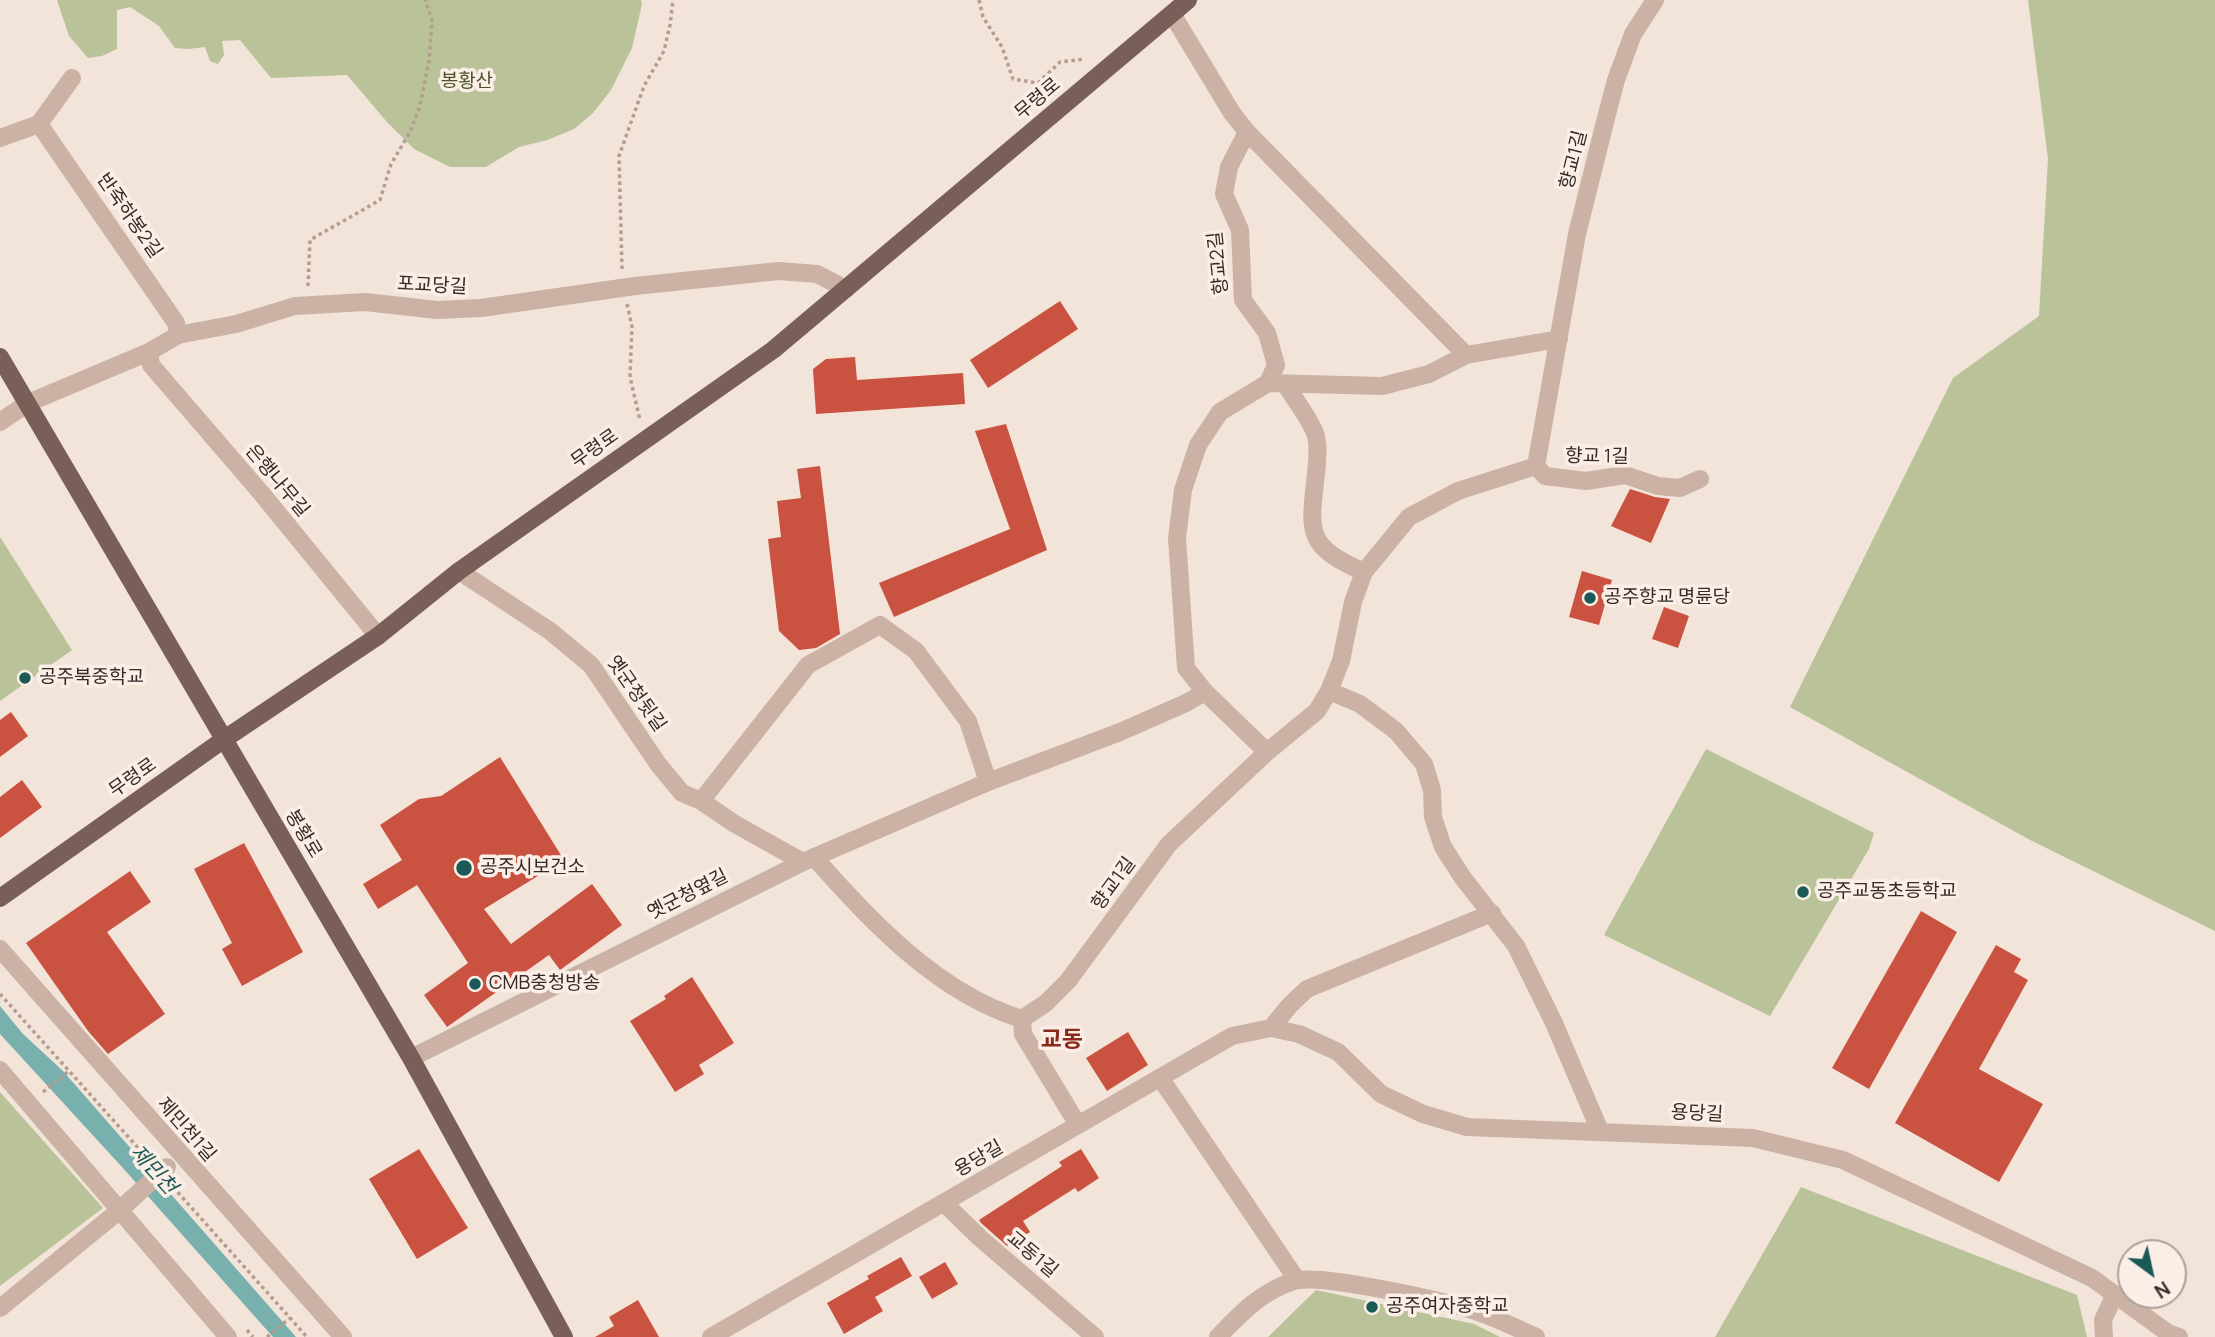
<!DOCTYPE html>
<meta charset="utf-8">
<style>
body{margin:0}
#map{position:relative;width:2215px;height:1337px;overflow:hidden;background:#f2e4d9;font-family:Manrope,sans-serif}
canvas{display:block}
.north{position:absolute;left:2117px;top:1239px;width:70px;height:70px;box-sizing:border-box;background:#faeee6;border:2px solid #aca09a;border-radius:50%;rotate:147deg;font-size:19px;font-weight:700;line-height:28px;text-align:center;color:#362a27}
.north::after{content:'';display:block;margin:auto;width:24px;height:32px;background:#1b5956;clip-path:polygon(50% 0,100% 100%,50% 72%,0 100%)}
</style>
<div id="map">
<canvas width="2215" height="1337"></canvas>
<div class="north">N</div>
</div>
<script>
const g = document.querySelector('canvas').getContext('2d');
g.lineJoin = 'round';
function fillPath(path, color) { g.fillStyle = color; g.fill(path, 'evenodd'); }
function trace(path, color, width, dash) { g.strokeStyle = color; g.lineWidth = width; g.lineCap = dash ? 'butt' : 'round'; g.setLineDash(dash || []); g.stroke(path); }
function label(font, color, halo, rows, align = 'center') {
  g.font = font + ' Manrope,"Noto Sans KR",sans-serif'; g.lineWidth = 7; g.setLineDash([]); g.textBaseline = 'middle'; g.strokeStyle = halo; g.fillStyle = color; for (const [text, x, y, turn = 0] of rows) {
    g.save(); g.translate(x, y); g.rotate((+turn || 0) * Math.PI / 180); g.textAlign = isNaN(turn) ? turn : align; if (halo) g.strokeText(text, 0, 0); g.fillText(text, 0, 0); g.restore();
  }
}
fillPath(new Path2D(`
 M57,0H641L642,4L632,48L611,90L593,113L574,129L547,140L519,147L486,167H450L414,149L387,122L347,75L271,78L240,40L222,41L224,55L218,64L210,61L205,47L188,49L175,48L159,26L130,7L117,10V49L102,56L88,58L69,36Z
 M2028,0H2215V931L2030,840L1790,707L1953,378L2039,316L2048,159Z
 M0,537L72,650L0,701Z
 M1706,749L1874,833L1869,849L1770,1016L1604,935Z
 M0,1092L103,1208L0,1286Z
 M1801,1187L2077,1295L2087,1337H1715Z
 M1316,1290L1474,1324L1500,1337H1268Z`), '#b9c299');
fillPath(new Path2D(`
 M0,1006L23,1034L63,1071L296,1337H273L122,1167L0,1034Z`), '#77b0ac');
fillPath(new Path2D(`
 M1060,301L1078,329L988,388L970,360Z
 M855,357L857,380L963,373L965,404L816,414L813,369L826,359Z
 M1006,424L1047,550L894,617L879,583L1010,529L975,431Z
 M820,466L840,634L816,648L799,650L779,631L768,539L781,537L777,501L801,498L797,469Z
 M1630,489L1655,497L1670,499L1651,543L1611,526Z
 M1582,571L1612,580L1599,625L1569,617Z
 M1664,607L1689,616L1678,648L1652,639Z
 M11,712L28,736L0,757V720Z
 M500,757L564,860L484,909L511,944L592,884L622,925L560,970L549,955L447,1027L424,995L468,963L417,885L378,909L363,884L402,860L380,825L419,799L441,796Z
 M22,780L42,807L0,838V797Z
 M244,843L303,952L242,986L222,949L232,943L194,869Z
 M130,871L151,902L107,932L165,1014L108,1054L88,1031L26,943Z
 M1921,911L1957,932L1869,1089L1832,1068Z
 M1996,945L2021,959L2014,972L2028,980L1979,1069L2043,1104L1999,1182L1895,1123Z
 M692,977L734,1043L699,1065L704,1074L675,1092L630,1021L666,999L664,996Z
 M1128,1032L1148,1065L1107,1091L1086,1058Z
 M419,1149L468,1228L417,1259L369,1179Z
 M1081,1149L1099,1178L1078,1192L1075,1188L1023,1221L1030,1232L1007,1246L981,1223L979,1220L1062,1166L1059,1162Z
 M901,1257L912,1276L875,1297L883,1311L844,1334L827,1303L869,1279L867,1276Z
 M945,1262L958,1284L932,1299L919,1277Z
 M638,1300L659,1337H595L614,1326L609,1317Z`), '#ca5240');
trace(new Path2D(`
 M979,0L983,17L1002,47L1013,79L1038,83L1060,62L1085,59
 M622,269L619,156L644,86L664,51L670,25L673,0
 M308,286L310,240L380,200L391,164L410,132L420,106L429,61L432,20L425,0
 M627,304L632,326L630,377L640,420
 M0,994L149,1160
 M43,1092L69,1071
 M173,1187L307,1337
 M247,1330L253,1337
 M267,1337L290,1318`), '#b69c8f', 3.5, [3.5, 3.5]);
trace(new Path2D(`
 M1172,14L1232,113L1247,132L1466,355
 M39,124L176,323L178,335
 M1247,132L1229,167L1224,194L1240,230L1243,300L1267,333L1276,365L1268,383L1220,412L1198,445L1183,490L1177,538L1186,668L1205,692L1267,752
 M0,138L39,124L72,78
 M149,352L151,365L262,494L378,636
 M1268,383L1382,386L1429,374L1466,355L1559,339
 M1286,385C1294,399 1312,421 1316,436C1319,448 1317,463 1316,474C1309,534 1306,546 1364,572
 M0,422L28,403L149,352L178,335L236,324L295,306L365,302L437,310L481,308L635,286L779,271L817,274L846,289
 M1536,466L1545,476L1586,481L1625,475L1658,486L1680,488L1700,479
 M459,571L550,631L591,665L658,764L682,793L701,801L735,824L803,862
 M1329,691L1360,704L1396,731L1424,764L1432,790L1433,817L1443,847L1463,878L1516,946L1554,1023L1600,1131
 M701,801L808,665L880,625L916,651L968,721L988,782
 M814,857C870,921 939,994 1022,1019
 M0,949L343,1337
 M1022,1019L1046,1003L1068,981L1169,844L1267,752L1317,711L1329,691L1341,661L1353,602L1364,572L1409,517L1458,491L1536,466L1577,234L1606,118L1616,80L1633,34L1655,0
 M1022,1019L1023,1034L1078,1125
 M1271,1028L1290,1005L1307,989L1492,913
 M411,1058L803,862L988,782L1120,732L1186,703L1205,692
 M0,1070L228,1337
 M1161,1079L1297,1280
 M944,1203L980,1238L1095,1337
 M0,1308L115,1214
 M711,1337L1232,1036L1271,1028L1299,1034L1338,1052L1381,1094L1423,1114L1467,1127L1753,1138L1843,1160L2092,1278L2168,1333L2179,1337
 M1218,1337C1241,1313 1262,1291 1294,1281C1319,1273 1443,1301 1472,1310C1494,1317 1515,1327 1536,1337
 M2104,1337L2103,1320L2115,1294`), '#cbb2a5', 18);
trace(new Path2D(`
 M0,357L411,1058L564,1337
 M0,898L223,740L378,636L459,571L773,350L1188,0`), '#795f57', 18);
trace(new Path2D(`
 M115,1214L167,1167`), '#cbb2a5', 18);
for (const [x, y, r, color] of [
 [1590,598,7,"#1b5956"],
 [25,678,7,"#1b5956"],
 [464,868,9,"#1b5956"],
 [1803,892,7,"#1b5956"],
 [475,984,7,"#1b5956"],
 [1372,1307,7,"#1b5956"]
]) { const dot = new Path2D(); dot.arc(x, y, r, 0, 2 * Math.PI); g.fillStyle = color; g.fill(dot); trace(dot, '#faeee6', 2.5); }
label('19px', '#4a552a', '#faeee6', [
 ["봉황산",467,82]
]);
label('19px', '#362a27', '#faeee6', [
 ["무령로",1038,99,-40],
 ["향교1길",1574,160,-76],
 ["반죽하봉2길",129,216,55],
 ["향교2길",1219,263,-96],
 ["포교당길",432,286,3],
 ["무령로",595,449,-35],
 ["향교 1길",1597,457,1],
 ["은행나무길",277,481,50],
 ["옛군청뒷길",636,694,55],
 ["무령로",133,778,-35],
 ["봉황로",303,834,59],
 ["향교1길",1114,884,-54],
 ["옛군청옆길",688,895,-27],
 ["용당길",1697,1114,3],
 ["제민천1길",186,1130,49],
 ["용당길",979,1159,-30],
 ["교동1길",1032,1255,40]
]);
label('19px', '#362a27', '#faeee6', [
 ["공주향교 명륜당",1604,598],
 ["공주북중학교",39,678],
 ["공주시보건소",480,868],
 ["공주교동초등학교",1817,892],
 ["CMB충청방송",489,984],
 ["공주여자중학교",1386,1307]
], 'left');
label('italic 21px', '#1b5956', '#faeee6', [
 ["제민천",153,1170,48]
]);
label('bold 23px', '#882b1d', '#faeee6', [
 ["교동",1062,1041]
]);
</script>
